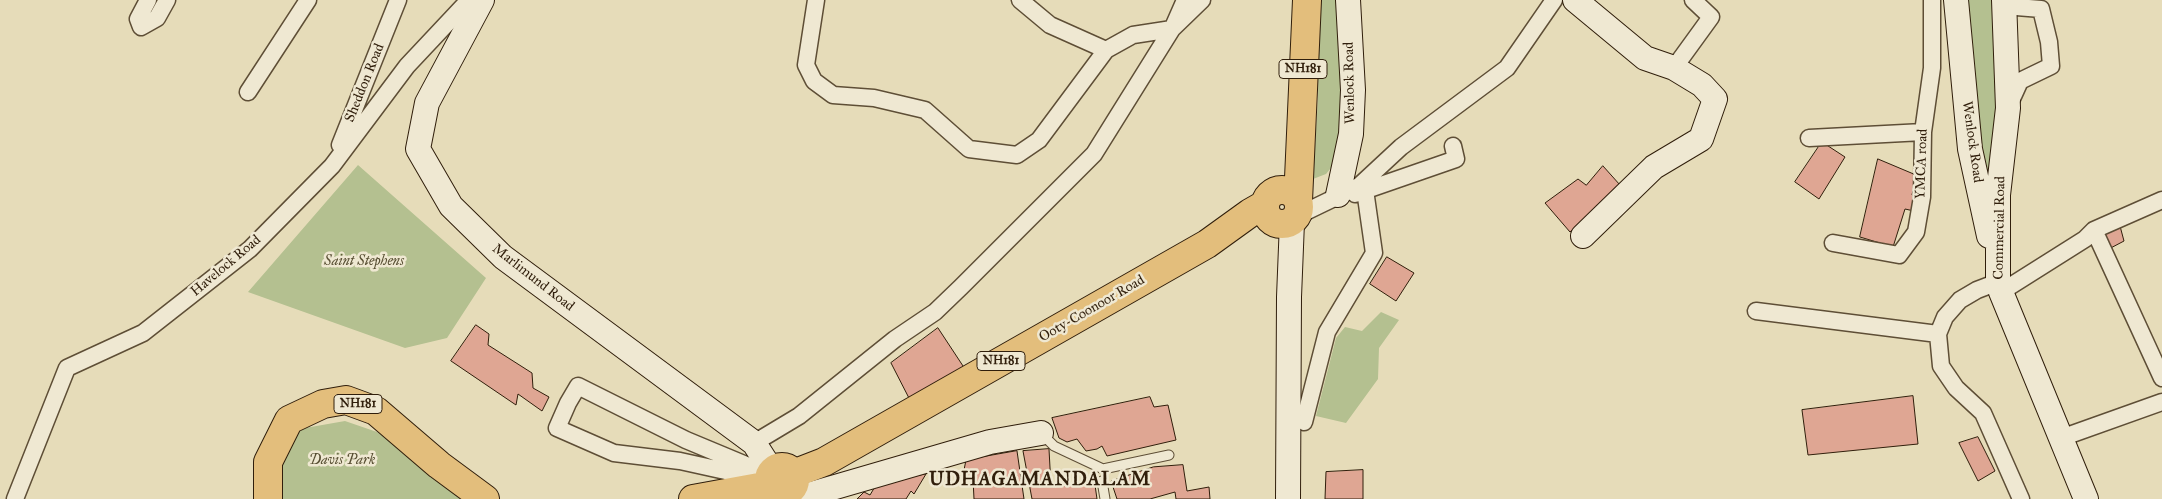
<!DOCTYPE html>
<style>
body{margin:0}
canvas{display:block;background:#e6dcb9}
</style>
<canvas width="2162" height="499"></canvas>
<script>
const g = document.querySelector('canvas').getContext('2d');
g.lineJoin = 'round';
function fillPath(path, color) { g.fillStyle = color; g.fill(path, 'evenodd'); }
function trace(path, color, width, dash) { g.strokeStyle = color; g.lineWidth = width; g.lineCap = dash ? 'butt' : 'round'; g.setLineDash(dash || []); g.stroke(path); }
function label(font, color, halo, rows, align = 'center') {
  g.font = font + ' "IM FELL Great Primer",serif'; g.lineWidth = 5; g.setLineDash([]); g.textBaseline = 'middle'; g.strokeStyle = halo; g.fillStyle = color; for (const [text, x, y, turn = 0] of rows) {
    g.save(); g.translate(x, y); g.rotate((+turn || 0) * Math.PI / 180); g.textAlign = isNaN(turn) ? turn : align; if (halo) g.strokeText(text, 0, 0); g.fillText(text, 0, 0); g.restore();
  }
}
fillPath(new Path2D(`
 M1319,0H1342L1346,87L1339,158L1326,174L1313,179L1318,98Z
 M1958,0H2004L1998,195L1978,163Z
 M358,165L486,278L447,338L405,348L248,292Z
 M1381,312L1399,320L1379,348L1378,379L1346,423L1316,416L1336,338L1345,327L1362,331Z
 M345,421L377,432L471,499H282L278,480L288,431Z`), '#b4c090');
const building = new Path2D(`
 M1822,142L1845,157L1819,199L1795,182Z
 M1878,159L1916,175L1912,195L1918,198L1914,211L1905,209L1893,247L1860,237Z
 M1603,166L1620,185L1570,232L1545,203L1578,179L1586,185Z
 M2120,226L2124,241L2105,251L2100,236Z
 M1387,257L1414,273L1396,301L1370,284Z
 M476,325L489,334L488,345L532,373L533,388L549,397L542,411L518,394L516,405L451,361Z
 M938,328L965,369L911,402L891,363Z
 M1913,396L1918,444L1808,455L1802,410Z
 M1150,397L1154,407L1168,405L1176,440L1107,456L1102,446L1097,449L1086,451L1077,439L1067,442L1059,438L1052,418Z
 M1978,437L1995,471L1978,481L1959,443Z
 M1049,449L1051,486L1095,485L1097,499H1032L1023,451Z
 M1017,451L1024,499H974L973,479L958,480L957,473L964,470L966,460Z
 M1183,465L1187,491L1209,487L1210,499H1176L1175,492L1150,499H1117L1111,481L1153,467Z
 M1363,470V499H1325L1326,472Z
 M926,474L914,494L911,491L906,499H857L864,492L870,495L876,485Z`);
fillPath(building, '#dfa693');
trace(building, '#301e0b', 1);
const lane = new Path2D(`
 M1041,433L1054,446L1103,469L1169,455
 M1102,481L1105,499`);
const street = new Path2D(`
 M148,0L138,19L141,27L157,18L167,0
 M1020,0L1050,25L1106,50
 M2004,6L2041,9L2049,42L2051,66L2020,81L2010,103
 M1174,25L1185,0
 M1172,29L1202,0
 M1674,68L1711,17L1693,0
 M248,92L308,0
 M1809,138L1923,132
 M340,145L398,0
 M1355,194L1456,159L1453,146
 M1297,216L1359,186L1401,147L1507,68L1554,0
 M2094,230L2162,378
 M1833,243L1899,255L1916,232L1922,197L1923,132L1932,68V0
 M1998,282L1977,290L1960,300L1945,317L1938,334L1941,366L1956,388L1983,413L2021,499
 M2001,292L2085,239L2094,230L2162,200
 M1756,311L1938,334
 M1304,422L1327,332L1374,253L1365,190
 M2061,438L2162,402
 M754,443L799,416L895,339L935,312L961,287L1094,154L1172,29L1133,35L1106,50L1039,140L1017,155L969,149L925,110L874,98L833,95L814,81L806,65L816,0
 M766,480L680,461L614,453L557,428L568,403L578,386L686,440L770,475
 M15,499L67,368L143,333L250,249L332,166L407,66L469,0`);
const secondary = new Path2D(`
 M482,0L427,103L418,149L451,206L503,257L754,443L772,471
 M1575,0L1645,58L1674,68L1702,85L1715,99L1701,139L1654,167L1583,236
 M1956,0L1970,149L1989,236
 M2004,0L2008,108L1998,195V282L2001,292L2086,499
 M1338,195L1351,134L1353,90L1348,0
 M801,497L990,442L1041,433
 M1288,499L1289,297L1292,222`);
const highway = new Path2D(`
 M1265 207a17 17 0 1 1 34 0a17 17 0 1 1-34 0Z
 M1298,201L1307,0
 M769 480a13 13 0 1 1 26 0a13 13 0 1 1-26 0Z
 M793,474L824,462L1207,244L1250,213L1264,205
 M268,499V462L289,420L323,404L346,400L376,411L439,465L485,499
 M693,499L770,485`);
trace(lane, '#5e4e36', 11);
trace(street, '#5e4e36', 19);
trace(secondary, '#301e0b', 26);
trace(highway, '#301e0b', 30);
trace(lane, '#efe8d2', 9);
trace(street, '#efe8d2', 16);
trace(secondary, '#efe8d2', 24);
trace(highway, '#e3be7c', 28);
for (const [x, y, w] of [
 [1303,69,48],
 [1001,361,48],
 [358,404,48]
]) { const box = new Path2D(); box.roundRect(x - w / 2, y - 9.5, w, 19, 4); g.fillStyle = '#efe8d2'; g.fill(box); trace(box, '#301e0b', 1); }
label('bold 12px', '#301e0b', null, [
 ["NH181",1303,69],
 ["NH181",1001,361],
 ["NH181",358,404]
]);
label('14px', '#301e0b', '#efe8d2', [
 ["Sheddon Road",365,83,-68],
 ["Wenlock Road",1350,83,-91],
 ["Wenlock Road",1972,142,82],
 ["YMCA road",1922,164,-88],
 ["Commercial Road",2000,228,-89],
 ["Havelock Road",226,266,-40],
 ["Marlimund Road",533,278,38],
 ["Ooty-Coonoor Road",1092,309,-30]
]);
label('italic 14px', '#584f33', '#efe8d2', [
 ["Saint Stephens",364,262],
 ["Davis Park",342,461]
]);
g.letterSpacing = '1px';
label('bold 19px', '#301e0b', '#efe8d2', [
 ["UDHAGAMANDALAM",1040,480]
]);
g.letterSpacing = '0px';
</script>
